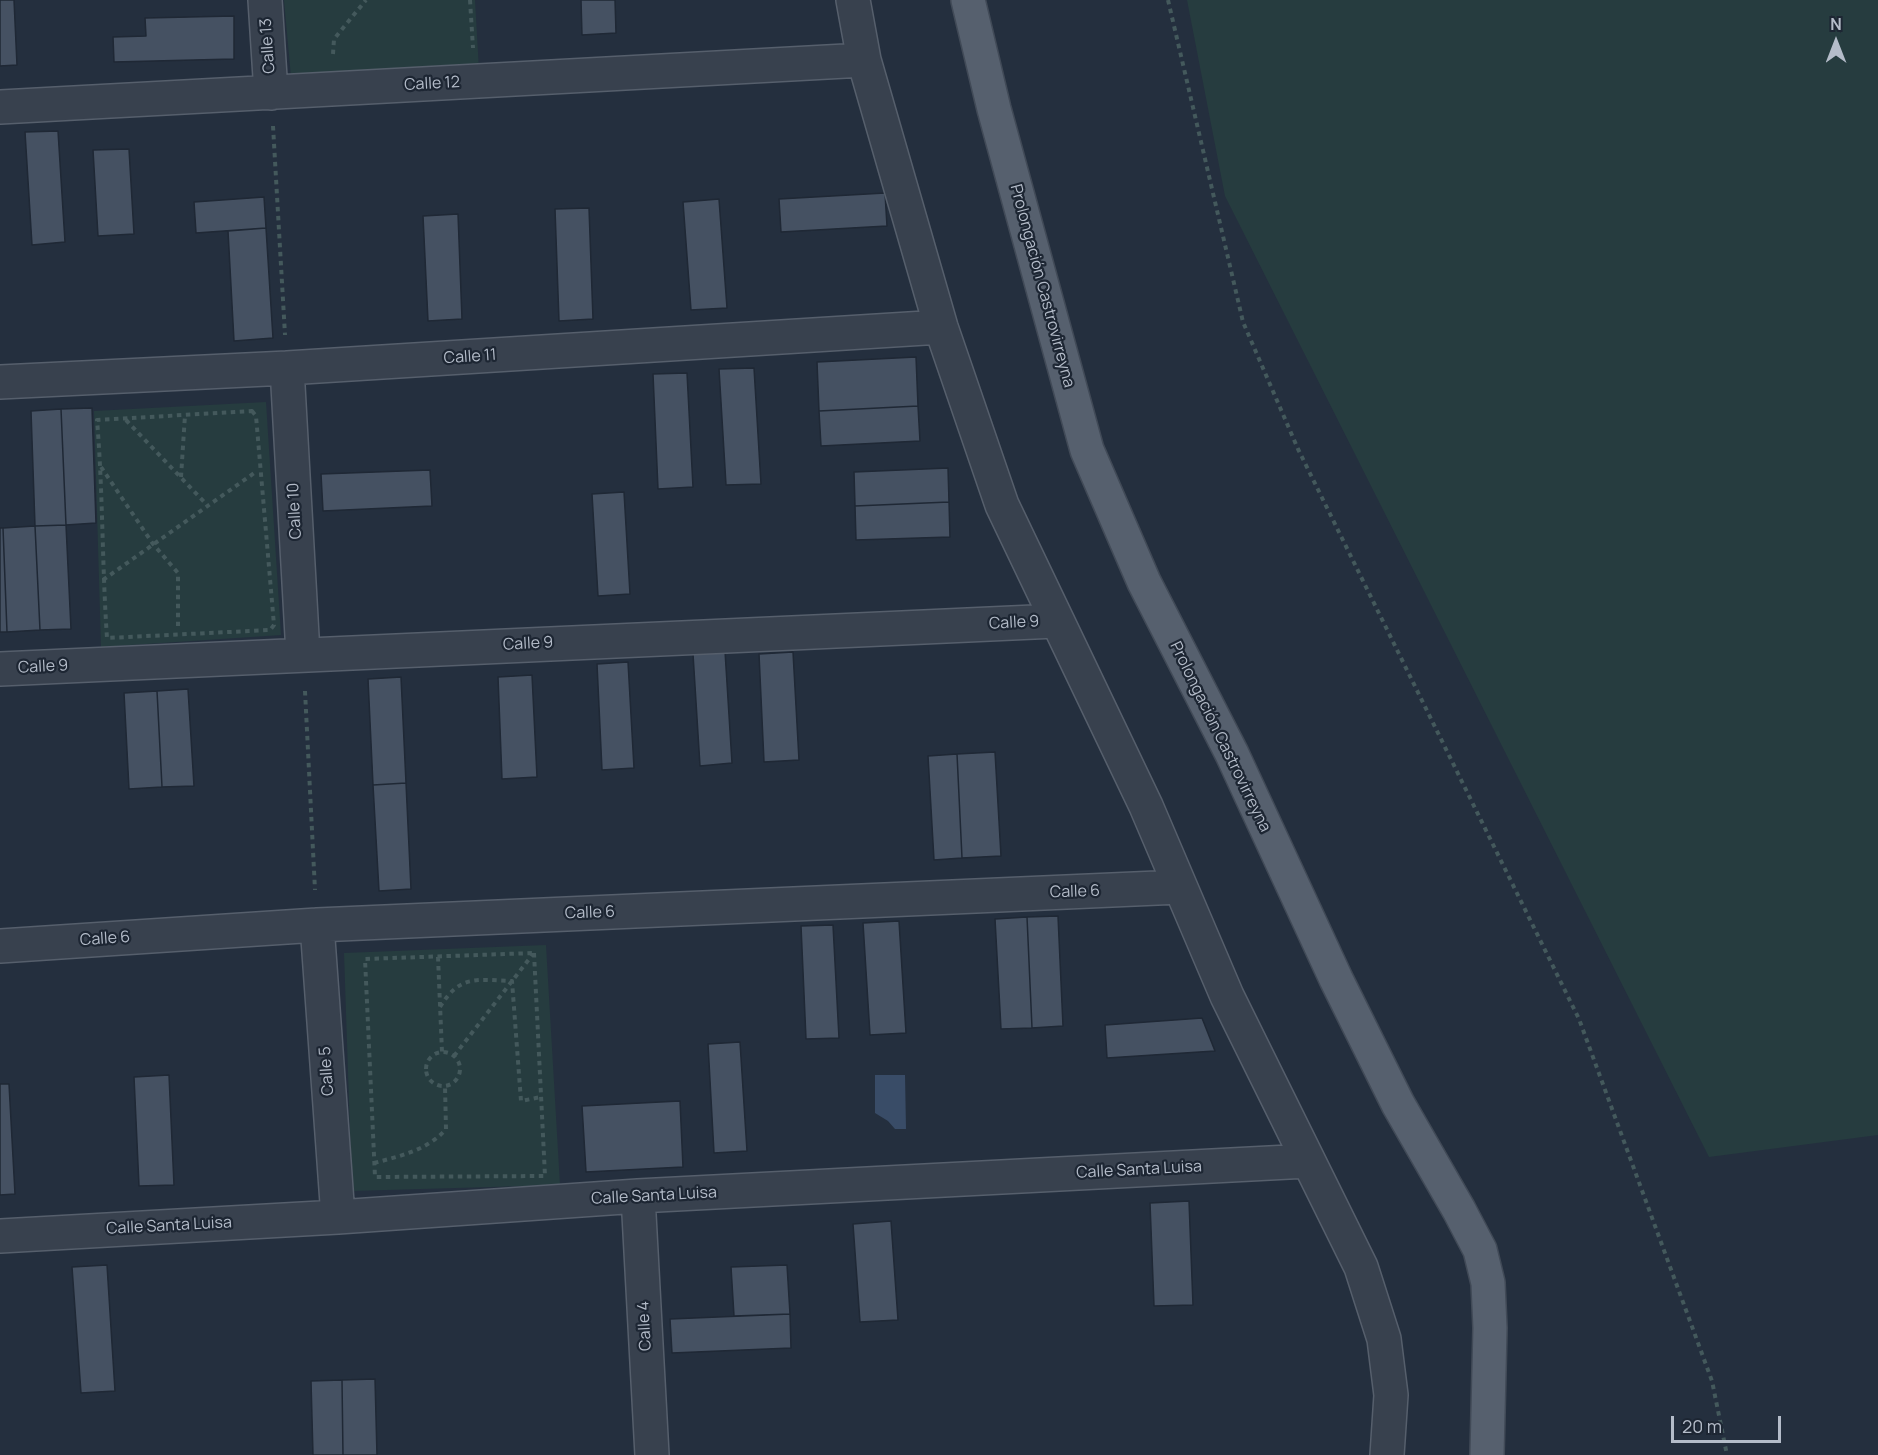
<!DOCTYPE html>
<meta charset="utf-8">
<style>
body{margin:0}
#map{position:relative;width:1878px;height:1455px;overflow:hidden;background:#242f3e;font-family:Manrope,sans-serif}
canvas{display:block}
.north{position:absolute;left:1806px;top:12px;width:60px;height:60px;-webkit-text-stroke:4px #1d2633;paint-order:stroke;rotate:0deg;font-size:16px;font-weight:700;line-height:24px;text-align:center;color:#b4bcc9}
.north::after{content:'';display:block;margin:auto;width:21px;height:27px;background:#b4bcc9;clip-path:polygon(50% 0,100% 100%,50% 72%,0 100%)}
.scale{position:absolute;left:1671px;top:1416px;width:110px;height:27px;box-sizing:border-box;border:3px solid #b4bcc9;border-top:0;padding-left:8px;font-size:18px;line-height:21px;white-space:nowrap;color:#b4bcc9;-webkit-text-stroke:4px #1d2633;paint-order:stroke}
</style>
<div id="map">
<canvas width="1878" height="1455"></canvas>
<div class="north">N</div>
<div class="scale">20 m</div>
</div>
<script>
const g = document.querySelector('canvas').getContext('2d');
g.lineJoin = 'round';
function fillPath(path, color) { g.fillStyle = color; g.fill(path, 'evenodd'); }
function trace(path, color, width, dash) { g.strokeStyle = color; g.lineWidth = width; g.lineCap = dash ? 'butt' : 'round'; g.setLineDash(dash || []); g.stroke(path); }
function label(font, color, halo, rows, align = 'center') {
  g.font = font + ' Manrope,sans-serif'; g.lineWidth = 4.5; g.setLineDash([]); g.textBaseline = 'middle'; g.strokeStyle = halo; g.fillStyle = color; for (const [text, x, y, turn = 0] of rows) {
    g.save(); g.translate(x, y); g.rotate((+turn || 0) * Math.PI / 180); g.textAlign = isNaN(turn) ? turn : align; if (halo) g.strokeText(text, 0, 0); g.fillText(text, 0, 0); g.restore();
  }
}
fillPath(new Path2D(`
 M284,0H475L479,70L291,77Z
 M1187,0H1878V1135L1709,1157L1225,196Z
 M266,402L281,635L101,647L94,411Z
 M546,945L560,1185L352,1191L344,953Z`), '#263c3f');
fillPath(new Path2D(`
 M875,1075H905L906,1129H895L888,1121L875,1113Z`), '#394c67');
const building = new Path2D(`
 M0,0H14L17,65L0,66Z
 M581,0H615L616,33L582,35Z
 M234,16V59L114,62L113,37L146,36L145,18Z
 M58,131L65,242L32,245L25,132Z
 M129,149L134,234L98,236L93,150Z
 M885,193L887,226L781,232L779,199Z
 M264,197L266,228L196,233L194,202Z
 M719,199L727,308L691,310L683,202Z
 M589,208L593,319L559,321L555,209Z
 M458,214L462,319L428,321L423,216Z
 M266,228L273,338L234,341L228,231Z
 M916,357L918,406L819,411L817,362Z
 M754,368L761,484L726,485L719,369Z
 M687,373L693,487L658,489L653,374Z
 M918,406L920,441L821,446L819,411Z
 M92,408L96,523L66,525L61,409Z
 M61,409L66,525L35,526L31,411Z
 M948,468L949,502L855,506L854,472Z
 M430,470L432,506L323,511L321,474Z
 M624,492L630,594L598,596L592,494Z
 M949,502L950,537L856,540L855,506Z
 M66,525L71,629L40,630L35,526Z
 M35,526L40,630L7,632L3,528Z
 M0,528H3L7,632H0Z
 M725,651L732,763L700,766L693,654Z
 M793,652L799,760L764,762L759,654Z
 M628,662L634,768L602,770L597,664Z
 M532,675L537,777L502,779L498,677Z
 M401,677L406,783L373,785L368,679Z
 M188,689L194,786L162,787L157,691Z
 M157,691L162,787L129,789L124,693Z
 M995,752L1001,856L962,858L957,754Z
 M957,754L962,858L934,860L928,756Z
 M406,783L411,889L379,891L373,785Z
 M1058,916L1063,1026L1032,1028L1027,917Z
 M1027,917L1032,1028L1001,1029L995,919Z
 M899,921L906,1033L870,1035L863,923Z
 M833,925L839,1038L806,1039L801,926Z
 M1202,1018L1215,1051L1107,1058L1105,1025Z
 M740,1042L747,1151L714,1153L708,1044Z
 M169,1075L174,1185L139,1186L134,1077Z
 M0,1084H9L15,1194L0,1195Z
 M680,1101L683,1167L586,1172L582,1106Z
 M1189,1201L1193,1305L1154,1306L1150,1203Z
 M891,1221L898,1320L860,1322L853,1224Z
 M107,1265L115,1391L81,1393L72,1267Z
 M787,1265L790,1314L734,1316L731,1267Z
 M790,1314L791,1348L672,1353L670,1319Z
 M375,1379L377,1455H343L342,1380Z
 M342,1380L343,1455H313L311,1381Z`);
fillPath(building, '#455162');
trace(building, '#1f2835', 1.5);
const minor = new Path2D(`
 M265,0L271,93
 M853,0L864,60L941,327L1002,505L1146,806L1227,996L1361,1267L1384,1339L1391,1395L1387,1455
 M0,107L864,60
 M287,368L303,654
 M0,382L287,368L941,327
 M0,669L1056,621
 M317,925L338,1217
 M0,946L317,925L1180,887
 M638,1196L652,1455
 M0,1236L338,1217L638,1196L1308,1161`);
const major = new Path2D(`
 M968,0L994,109L1087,450L1144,582L1232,754L1336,979L1398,1104L1459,1210L1480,1250L1488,1283L1490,1328L1487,1455`);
trace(minor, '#565f6c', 36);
trace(major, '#414a57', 36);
trace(new Path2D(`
 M470,0L473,48
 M1168,0L1243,322L1298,449L1579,1019L1712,1381L1727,1455
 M333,54L334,39L366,0
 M273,126L285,335
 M252,411L256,416L274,625L270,630L107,638C102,565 103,492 97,420Z
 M126,420L208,506
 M101,467L153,544L178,573V626
 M181,477L185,415
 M103,580L257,471
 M305,691L315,890
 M534,953L545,1176L375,1177L365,959Z
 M438,957L442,1052
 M440,1007C460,974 477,980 512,981L521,1101L541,1097
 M426 1069a17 17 0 1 1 34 0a17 17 0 1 1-34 0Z
 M454,1056L533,954
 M374,1163C400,1156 428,1150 446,1129L445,1086`), '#44595c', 4, [4.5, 4.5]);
trace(minor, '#38414e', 33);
trace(major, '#56606e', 33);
label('16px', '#b4bcc9', '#1d2633', [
 ["Calle 13",268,46,-94],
 ["Calle 12",432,84,-3],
 ["Prolongación Castrovirreyna",1042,286,75],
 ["Calle 11",470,357,-4],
 ["Calle 10",295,511,-93],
 ["Calle 9",1014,623,-3],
 ["Calle 9",528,644,-3],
 ["Calle 9",43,667,-3],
 ["Prolongación Castrovirreyna",1220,737,64],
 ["Calle 6",1075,892,-2],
 ["Calle 6",590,913,-2],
 ["Calle 6",105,939,-4],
 ["Calle 5",327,1071,-94],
 ["Calle Santa Luisa",1139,1170,-3],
 ["Calle Santa Luisa",654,1196,-3],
 ["Calle Santa Luisa",169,1226,-3],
 ["Calle 4",645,1326,-93]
]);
</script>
